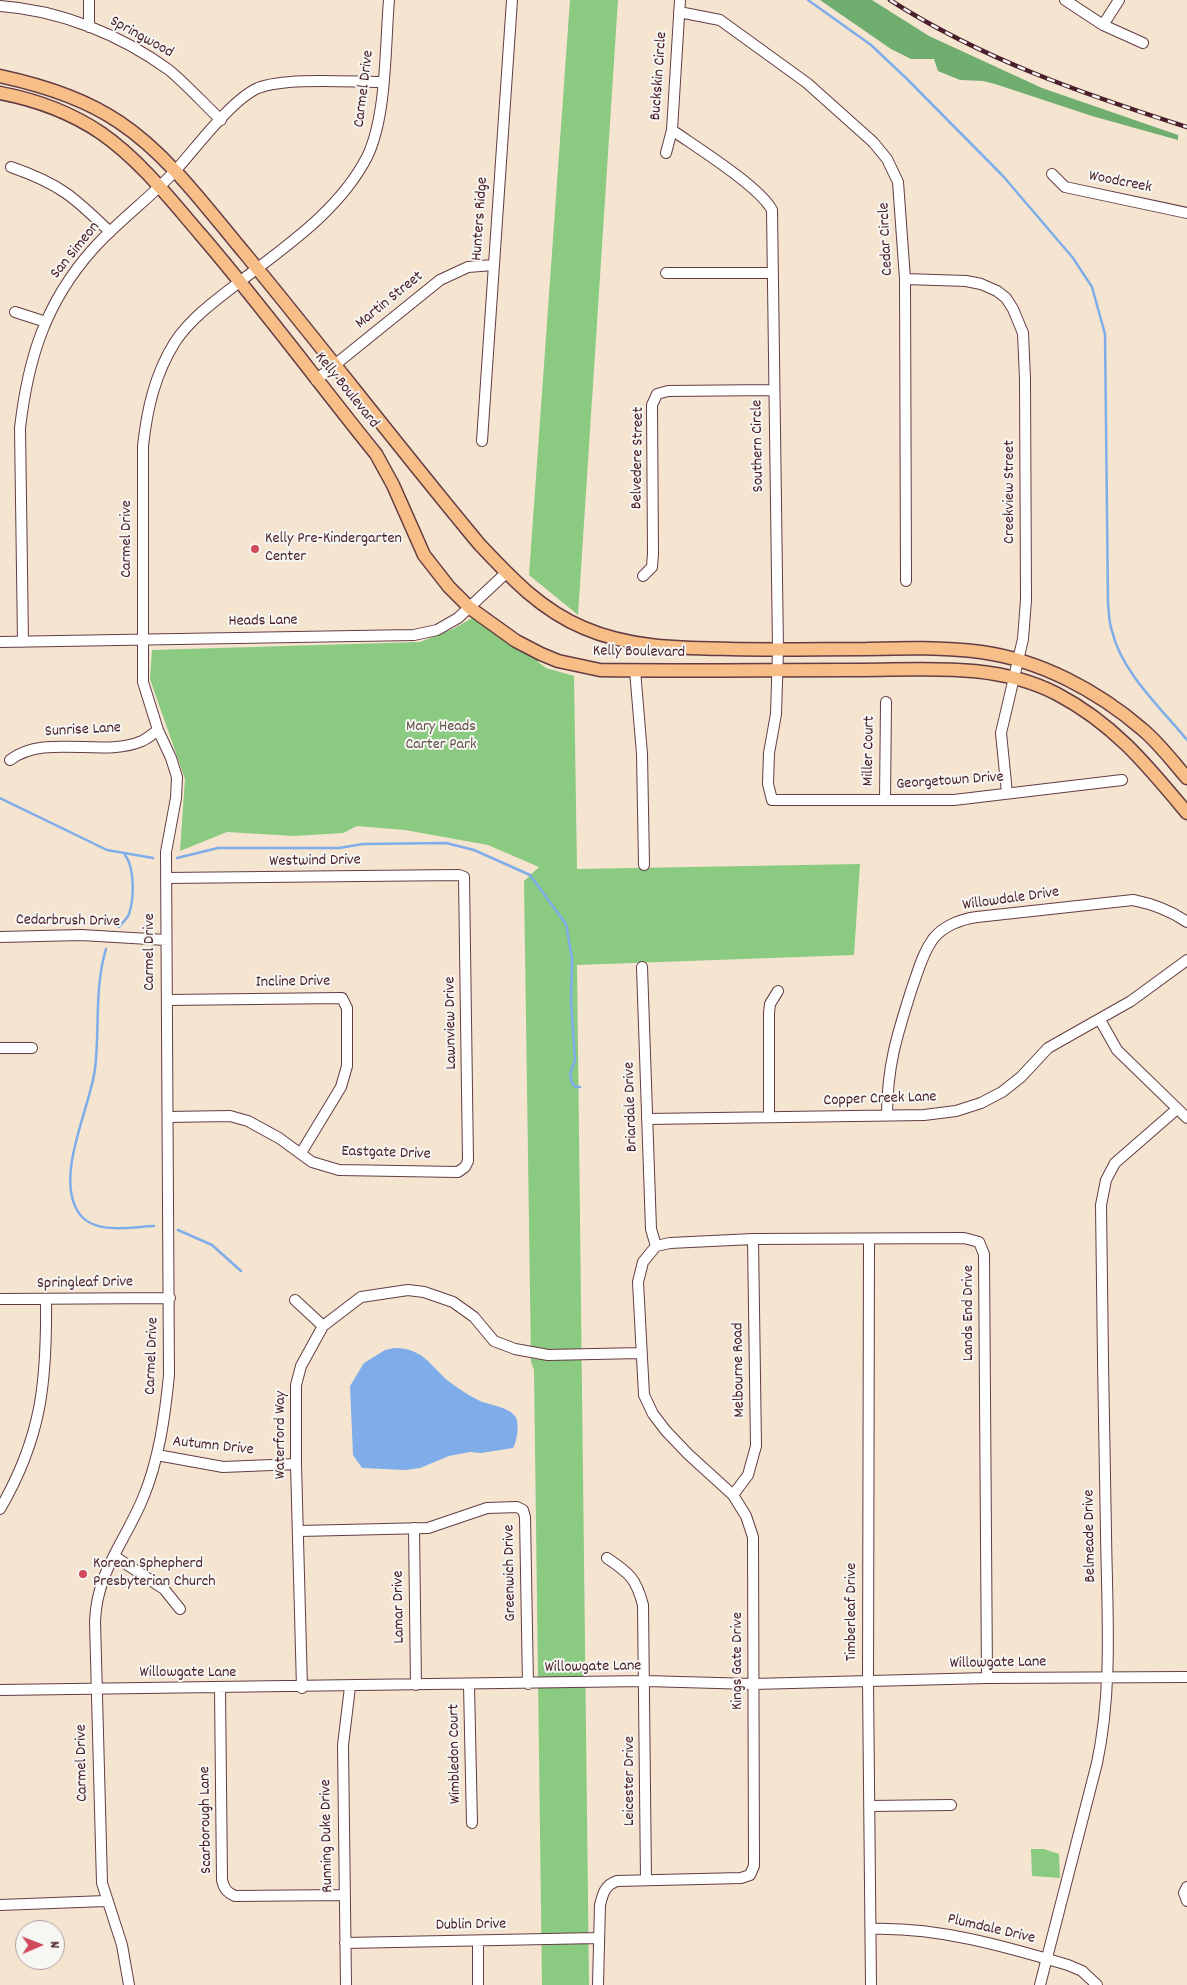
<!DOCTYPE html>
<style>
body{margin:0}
#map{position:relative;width:1187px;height:1985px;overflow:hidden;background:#f5e4d0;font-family:Dekko,sans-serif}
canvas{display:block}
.north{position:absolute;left:15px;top:1920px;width:50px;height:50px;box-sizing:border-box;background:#f6f6f2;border:1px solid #b1a0a2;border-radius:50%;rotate:89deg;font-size:14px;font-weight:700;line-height:20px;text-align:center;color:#4a1f2b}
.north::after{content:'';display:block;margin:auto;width:18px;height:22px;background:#d1495b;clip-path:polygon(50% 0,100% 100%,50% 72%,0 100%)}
</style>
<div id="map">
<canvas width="1187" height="1985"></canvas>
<div class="north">N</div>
</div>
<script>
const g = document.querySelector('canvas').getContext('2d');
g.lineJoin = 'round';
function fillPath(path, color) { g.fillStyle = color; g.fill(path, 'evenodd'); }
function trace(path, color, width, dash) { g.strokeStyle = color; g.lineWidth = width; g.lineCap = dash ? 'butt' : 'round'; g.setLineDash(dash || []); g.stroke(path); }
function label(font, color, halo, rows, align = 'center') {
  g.font = font + ' Dekko,sans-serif'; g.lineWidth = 4; g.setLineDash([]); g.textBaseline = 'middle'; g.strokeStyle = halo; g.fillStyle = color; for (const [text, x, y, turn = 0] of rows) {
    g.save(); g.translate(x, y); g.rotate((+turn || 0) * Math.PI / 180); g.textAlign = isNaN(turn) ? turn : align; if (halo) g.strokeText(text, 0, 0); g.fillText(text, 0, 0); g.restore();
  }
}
fillPath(new Path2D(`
 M570,0H618L578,615L529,575Z
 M474,617L537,654L538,662L546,668L574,676L577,869L860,864L854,955L577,965L589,1985H542L534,1370L531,1362L524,881L539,867L488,845L405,830L357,826L343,833L294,836L227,832L180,851L185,779L150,679L152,650L420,642L453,629Z
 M1031,1849H1044L1059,1854L1060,1878L1032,1876Z`), '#8aca81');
fillPath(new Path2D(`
 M820,0H872L929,36L1042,88L1178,135V140L1092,116L995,84L983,81L960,80L938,71L934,59H911L891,49Z`), '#6fae6f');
fillPath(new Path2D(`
 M394,1348C425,1348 430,1367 451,1383C459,1389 470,1396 480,1401C490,1405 508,1407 515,1416C520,1422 517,1442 513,1448L481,1453L470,1452L449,1456L420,1468L405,1470L362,1468L353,1455L350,1386L364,1363L385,1350Z`), '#7eade9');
trace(new Path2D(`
 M808,0L871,45L906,78L1003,176L1073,258L1092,287L1105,334L1108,604C1109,613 1109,623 1112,631C1122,673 1161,708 1187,740
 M0,798L107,850L153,858
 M177,858L218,848H339L363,844L446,843L474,850L530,875L566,924L572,958L571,1001L575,1060L570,1074L572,1083L576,1087H580
 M119,927C122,923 127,919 129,914C134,899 135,868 125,855
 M106,949C94,989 100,1028 95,1069C90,1108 56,1173 77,1210C91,1236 130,1227 154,1226
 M178,1230L212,1245L241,1271`), '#7eade9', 2.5);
const minor = new Path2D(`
 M89,0V27
 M1065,0L1103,25L1143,43
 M0,6C60,10 121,35 169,70C187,85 204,104 221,120
 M679,12L720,20L807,83L873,142L887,159L898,182L905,279L906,581
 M1103,25L1119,0
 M672,130C696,147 759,186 772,210L778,650L776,714L769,753L768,784L772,800H954L1122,780
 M666,153L672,130L680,0
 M11,167C60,184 74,197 110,232
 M1052,174L1065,187L1187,213
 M666,273H772
 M905,279L966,281L981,284L997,291L1006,298L1013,309L1023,333L1025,379L1026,600L1023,639L1001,733L1007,793
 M15,312L46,322
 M316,380L440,280L468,267L493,265
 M482,441L512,0
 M643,576L652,567L653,554L652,405L657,394L668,391L774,390
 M0,642L414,635L437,630L458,618L506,573
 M23,642L20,428C28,359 45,303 93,249C118,221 149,199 175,171C196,148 231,100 258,88C285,77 351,82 382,82
 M635,670L642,754L644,865
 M10,760C45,733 103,758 142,741C148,738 153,734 158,730
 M885,800L886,702
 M166,878L459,875L464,877L468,1161L465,1167L458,1172L339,1170L312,1162L279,1138L248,1121L230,1116L168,1117
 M0,937L81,935L166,940
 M642,967L651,1229L656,1246
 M167,1000L342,998L347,1008V1066L341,1087L301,1153
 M1100,1020L1117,1050L1187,1118
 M0,1048H32
 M887,1116C887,1066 897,1035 912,988C918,972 922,954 933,939C943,926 961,919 977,917L1133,900C1153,904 1170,910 1187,922
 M769,1117V1013L770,1004L778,991
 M647,1119L924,1115L956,1111L981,1103L1002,1092L1021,1077L1048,1048L1131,1001L1187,960
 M869,1239L868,1682L871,1985
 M656,1246L670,1243L753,1239L964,1238L979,1242L984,1254L987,1678
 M0,1299L170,1298
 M295,1300L323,1326
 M157,1455L223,1467L296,1464
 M733,1495L748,1475L756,1446L753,1239
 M0,1509C42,1437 47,1381 46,1299
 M414,1528L416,1685
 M299,1531L428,1528L487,1508L517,1507L523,1510L525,1517L528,1684
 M114,1556L164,1589L180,1609
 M607,1558C629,1573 636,1578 643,1605L646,1880
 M469,1685L472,1823
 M302,1688L296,1464V1385L301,1366L323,1326L361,1297L408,1290L424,1292L453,1302L474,1317L494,1341L515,1349L548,1355L640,1353
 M220,1689L222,1880C224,1888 226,1892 235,1896L344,1895
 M0,1690L645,1681L753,1684L987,1678L1187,1677
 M870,1806L951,1805
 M1187,1887L1184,1893L1187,1901
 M0,1905L106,1901
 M871,1929C938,1927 1004,1946 1068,1965L1082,1971L1097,1985
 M478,1941V1985
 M345,1943L598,1938
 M129,1985L122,1945L102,1883L95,1621C97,1571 125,1542 143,1498C159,1460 165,1416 169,1375L166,852L176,798L177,777L171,758L158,730L143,682V446C147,409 155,374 175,342C191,318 216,300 238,283C286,246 339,211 367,157C387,116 385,46 389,0
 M346,1985L343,1745L350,1687
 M598,1985L600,1905C603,1893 605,1885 617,1881L741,1878L750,1875L754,1866L753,1537L746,1516L733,1495L688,1454L666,1431L653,1414L644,1395L638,1282L643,1262L656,1246
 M1040,1985L1097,1763C1113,1688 1107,1610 1106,1533C1104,1424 1102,1314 1101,1205L1106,1180L1115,1163L1177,1109`);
const major = new Path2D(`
 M0,76C42,85 84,98 119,122C170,156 208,210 247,256C326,352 401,450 480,545C511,578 541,610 584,628C630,648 680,648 730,649C776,650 822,649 867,649C905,648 944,647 981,652C1040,660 1098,691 1142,729C1159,743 1173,762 1187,778
 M0,93C37,100 70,112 101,133C140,160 171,200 201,235C262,306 317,381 376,454L393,485L424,555L449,587L470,608L516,641L541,654L558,661L600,670C682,671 764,670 846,670C916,671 992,660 1057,694C1114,724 1147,765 1187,813`);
trace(minor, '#643d44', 12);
trace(major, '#643d44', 15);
trace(minor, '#fff', 10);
trace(major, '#f7be88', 12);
const rail = new Path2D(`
 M890,0C982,59 1083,94 1187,127`);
trace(rail, '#4a1f2b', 4.5);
trace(rail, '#f6f6f2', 2.5, [8]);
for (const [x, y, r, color] of [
 [255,549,5,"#d1495b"],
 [83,1574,5,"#d1495b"]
]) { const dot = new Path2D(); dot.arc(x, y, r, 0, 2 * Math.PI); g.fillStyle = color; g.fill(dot); trace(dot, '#f6f6f2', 2); }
label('16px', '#4a1f2b', '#f6f6f2', [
 ["Springwood",141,38,29],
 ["Buckskin Circle",660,76,-86],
 ["Carmel Drive",365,89,-83],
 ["Woodcreek",1120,183,11],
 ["Hunters Ridge",481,219,-86],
 ["Cedar Circle",887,239,-93],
 ["San Simeon",76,251,-51],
 ["Martin Street",390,301,-39],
 ["Kelly Boulevard",346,391,51],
 ["Southern Circle",759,446,-91],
 ["Belvedere Street",639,458,-89],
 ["Creekview Street",1011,492,-90],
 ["Carmel Drive",128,539,-90],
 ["Heads Lane",263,622,-1],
 ["Kelly Boulevard",639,653,1],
 ["Sunrise Lane",83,731,-3],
 ["Miller Court",870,751,-89],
 ["Georgetown Drive",950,782,-4],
 ["Westwind Drive",315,862,-1],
 ["Willowdale Drive",1011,900,-8],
 ["Cedarbrush Drive",68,922,1],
 ["Carmel Drive",151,952,-90],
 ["Incline Drive",293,983,-1],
 ["Lawnview Drive",452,1023,-91],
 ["Copper Creek Lane",880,1100,-2],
 ["Briardale Drive",632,1107,-92],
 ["Eastgate Drive",386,1154,2],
 ["Springleaf Drive",85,1284,-1],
 ["Lands End Drive",970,1313,-90],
 ["Carmel Drive",153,1356,-88],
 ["Melbourne Road",740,1370,-91],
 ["Waterford Way",282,1435,-90],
 ["Autumn Drive",213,1447,6],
 ["Belmeade Drive",1091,1536,-91],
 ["Greenwich Drive",511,1573,-91],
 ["Lamar Drive",400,1607,-91],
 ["Timberleaf Drive",853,1612,-90],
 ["Kings Gate Drive",739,1661,-90],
 ["Willowgate Lane",998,1664,-1],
 ["Willowgate Lane",593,1668,-1],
 ["Willowgate Lane",188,1674],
 ["Wimbledon Court",456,1754,-91],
 ["Carmel Drive",83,1763,-91],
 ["Leicester Drive",631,1781,-90],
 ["Scarborough Lane",207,1820,-91],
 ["Running Duke Drive",328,1836,-91],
 ["Dublin Drive",471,1926,-1],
 ["Plumdale Drive",991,1930,13]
]);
label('16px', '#4a1f2b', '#f6f6f2', [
 ["Kelly Pre-Kindergarten",265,540],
 ["Center",265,558],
 ["Korean Sphepherd",93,1565],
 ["Presbyterian Church",93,1583]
], 'left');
label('16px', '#5d5245', '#f6f6f2', [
 ["Mary Heads",441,728],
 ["Carter Park",441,746]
]);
</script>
